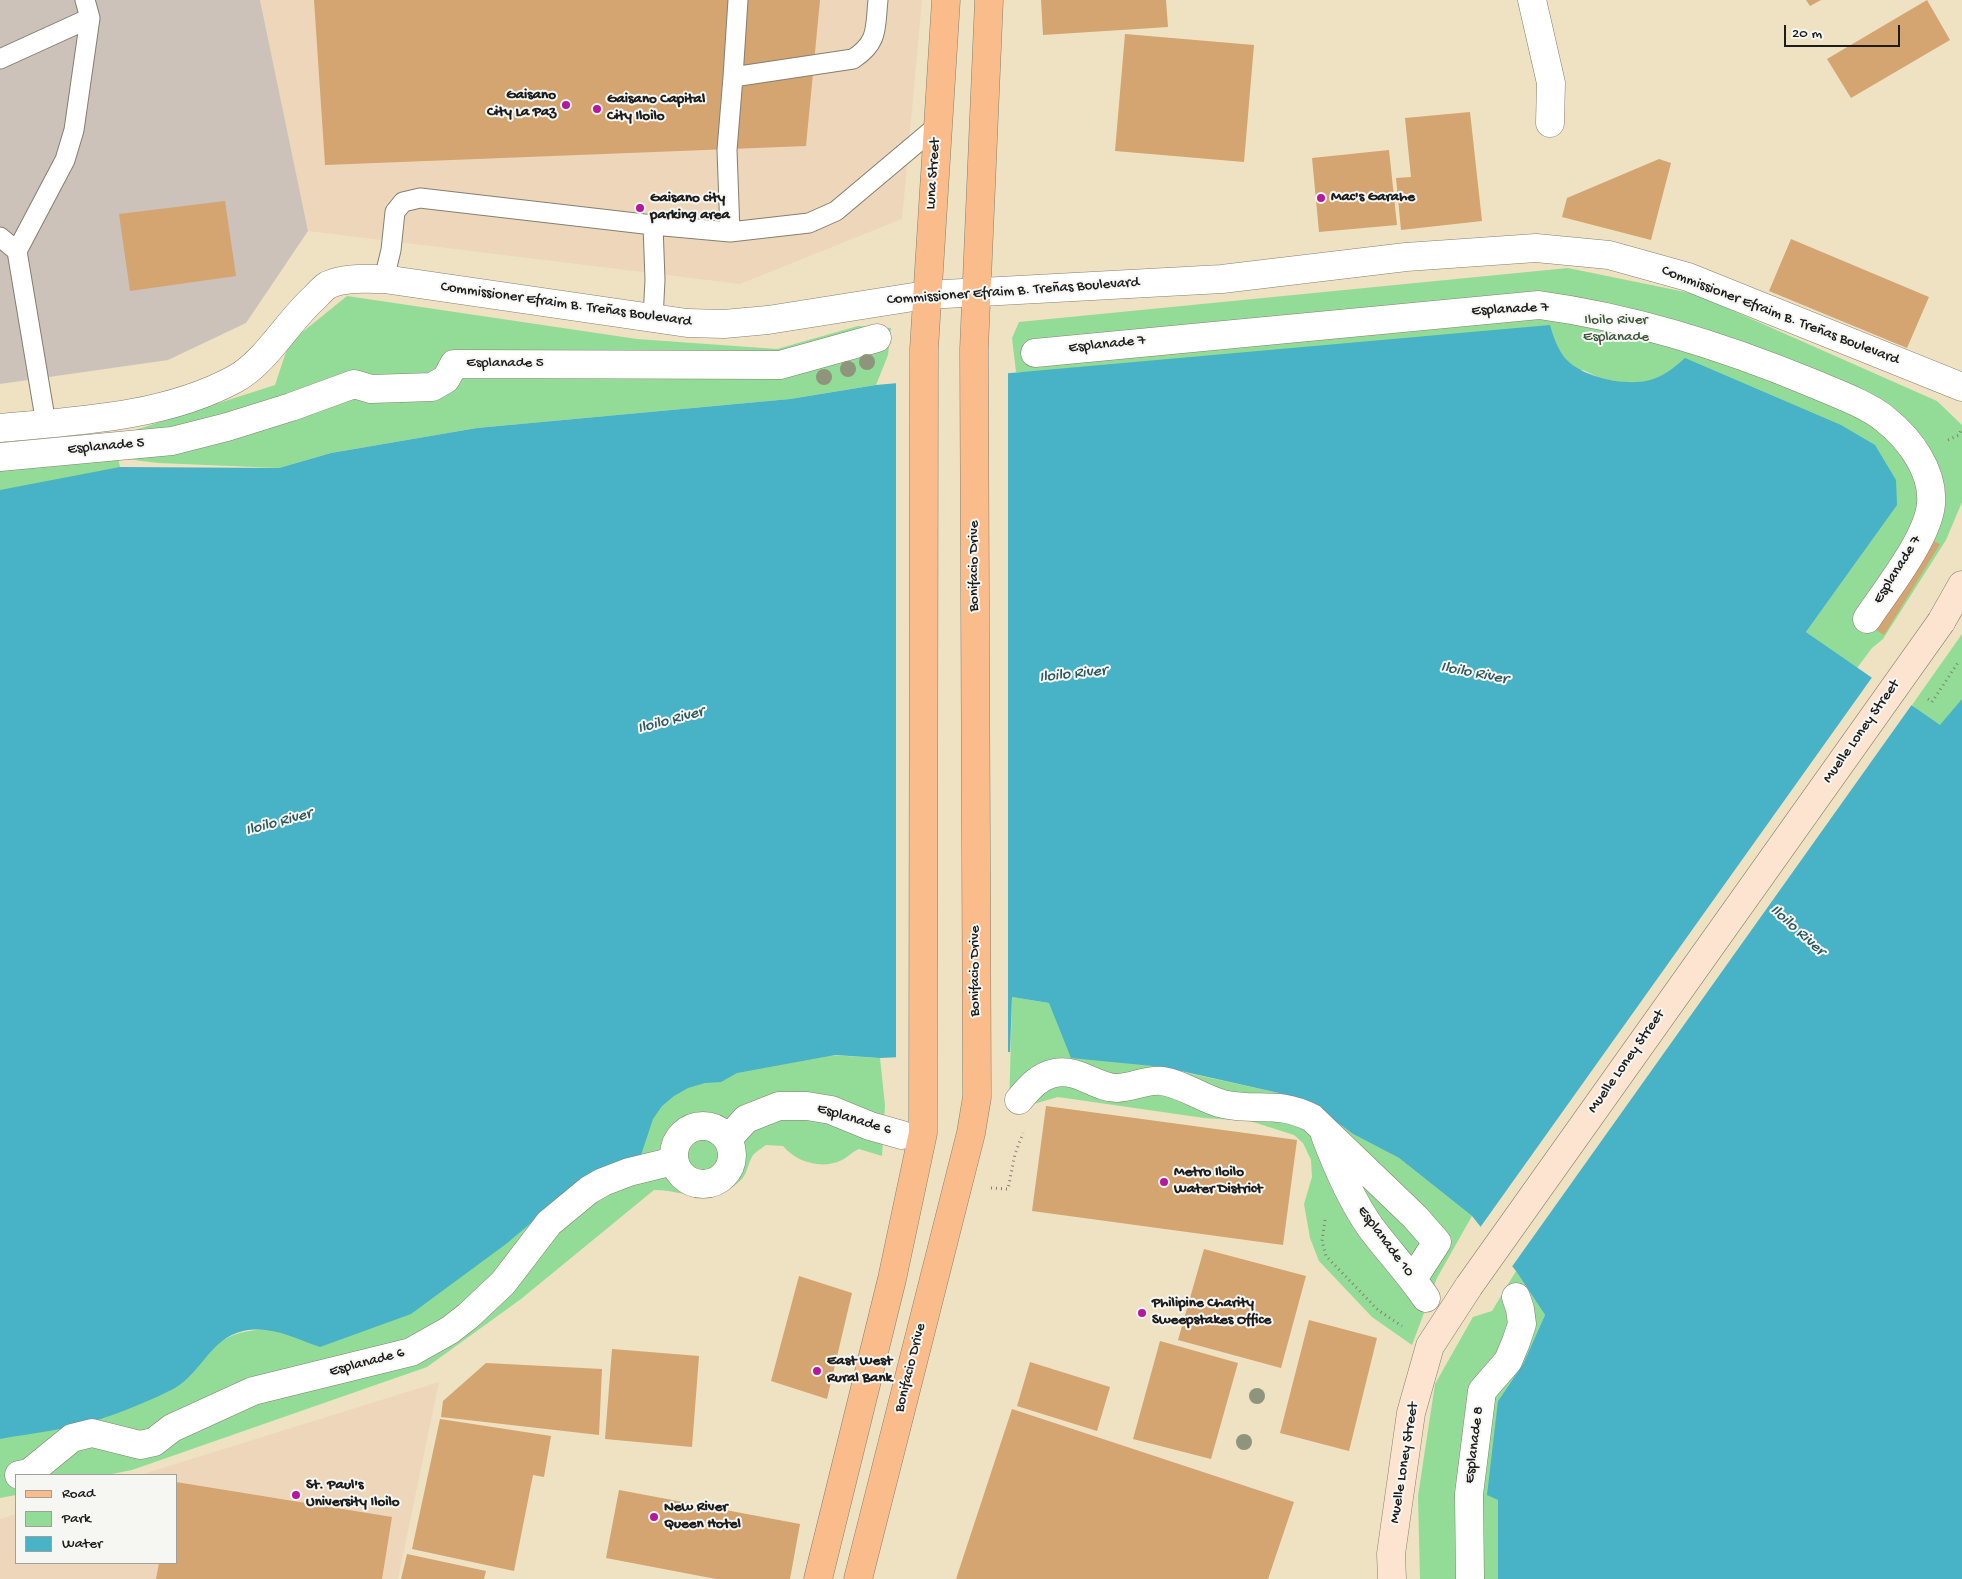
<!DOCTYPE html>
<meta charset="utf-8">
<style>
body{margin:0}
#map{position:relative;width:1962px;height:1579px;overflow:hidden;background:#eee2c3;font-family:"Gochi Hand",sans-serif}
canvas{display:block}
.legend{position:absolute;left:15px;top:1474px;width:162px;height:90px;box-sizing:border-box;background:#f6f6f2;border:1px solid #9f9f9c;margin:0;padding:6px 9px;list-style:none;font-size:15px;color:#1c1c1c}
.legend li{display:flex;align-items:center;gap:10px;height:25px}
.legend b{width:25px;border:1px solid #9f9f9c}
.scale{position:absolute;left:1784px;top:25px;width:116px;height:22px;box-sizing:border-box;border:2px solid #1c1c1c;border-top:0;padding-left:6px;font-size:15px;line-height:18px;white-space:nowrap;color:#1c1c1c;-webkit-text-stroke:4px #f6f6f2;paint-order:stroke}
</style>
<div id="map">
<canvas width="1962" height="1579"></canvas>
<ul class="legend">
<li><b style="height:6px;background:#f9bc8a"></b>Road</li>
<li><b style="height:14px;background:#93dc97"></b>Park</li>
<li><b style="height:14px;background:#48b2c6"></b>Water</li>
</ul>
<div class="scale">20 m</div>
</div>
<script>
const g = document.querySelector('canvas').getContext('2d');
g.lineJoin = 'round';
function fillPath(path, color) { g.fillStyle = color; g.fill(path, 'evenodd'); }
function trace(path, color, width, dash) { g.strokeStyle = color; g.lineWidth = width; g.lineCap = dash ? 'butt' : 'round'; g.setLineDash(dash || []); g.stroke(path); }
function label(font, color, halo, rows, align = 'center') {
  g.font = font + ' "Gochi Hand",sans-serif'; g.lineWidth = 4; g.setLineDash([]); g.textBaseline = 'middle'; g.strokeStyle = halo; g.fillStyle = color; for (const [text, x, y, turn = 0] of rows) {
    g.save(); g.translate(x, y); g.rotate((+turn || 0) * Math.PI / 180); g.textAlign = isNaN(turn) ? turn : align; if (halo) g.strokeText(text, 0, 0); g.fillText(text, 0, 0); g.restore();
  }
}
fillPath(new Path2D(`
 M260,0H922L902,219L740,284L308,231Z
 M439,1382L398,1579H0V1519L16,1514V1563H176V1475H140Z`), '#eed6bb');
fillPath(new Path2D(`
 M0,0H260L308,231L246,323L168,360L0,384Z`), '#ccc2b9');
fillPath(new Path2D(`
 M1568,268L1695,294L1937,401L1962,425V502L1946,540L1883,639L1872,648L1857,668L1806,632L1861,555L1628,383L1602,379L1583,370L1016,372L1012,338L1019,322Z
 M347,296L637,339L777,349L858,326L891,328L888,355L876,385L790,399L477,428L331,453L279,468L158,463L118,458L120,467L92,500L0,530V446L132,431L275,385L289,343Z
 M1962,634V763L1912,705Z
 M1012,997L1049,1003L1183,1072L1279,1093L1316,1107L1353,1134L1399,1158L1472,1216L1437,1278L1412,1345L1372,1317L1319,1261L1310,1238L1304,1204L1312,1177L1311,1160L1303,1143L1294,1135L1250,1121L1204,1118L1058,1097L1009,1111Z
 M707,1048L880,1058L885,1105L882,1156L859,1149C852,1152 848,1157 842,1160C822,1170 796,1162 783,1146L766,1145C762,1148 757,1151 754,1154C748,1161 748,1172 742,1179C710,1211 690,1190 654,1190L521,1299L427,1367L132,1470L107,1475H16V1495L0,1498V1392L184,1381C194,1374 197,1366 204,1357C223,1334 247,1328 275,1330Z
 M1516,1271L1545,1315L1523,1364L1498,1401V1579H1420L1418,1496L1435,1384L1473,1317L1492,1311Z`), '#93dc97');
fillPath(new Path2D(`
 M1550,325C1553,336 1557,347 1564,357C1580,377 1626,387 1650,380C1663,377 1675,367 1685,358L1841,425L1875,445L1896,480L1897,505L1806,632L1940,725L1962,699V1579H1498V1500L1487,1495L1498,1401L1523,1364L1545,1315L1516,1271L1472,1216L1399,1158L1353,1134L1316,1107L1279,1093L1163,1067L1071,1058L1049,1003L1012,997L1010,1052L880,1058L835,1055L737,1073L721,1082L705,1083L688,1088L674,1096L662,1106L653,1119L641,1155L593,1171L506,1244L411,1314L320,1347C294,1338 271,1325 243,1331C210,1339 202,1372 175,1388C156,1398 118,1414 97,1420C66,1430 32,1433 0,1439V490L120,467L279,468L331,453L477,428L790,399L876,385Z`), '#48b2c6');
fillPath(new Path2D(`
 M1008,371V1055L896,1060V380Z
 M1873,676L1913,703L1511,1268L1479,1229Z`), '#eee2c3');
fillPath(new Path2D(`
 M314,0H820L806,146L325,165Z
 M1041,0H1166L1168,27L1043,35Z
 M1806,0H1821L1810,6Z
 M1927,0L1950,40L1851,98L1827,59Z
 M1125,34L1254,45L1244,162L1115,151Z
 M1470,112L1482,221L1401,230L1396,178L1411,177L1405,118Z
 M1389,150L1397,225L1319,232L1312,158Z
 M1659,159L1671,163L1651,240L1562,217L1567,198Z
 M225,201L236,276L130,291L119,214Z
 M1791,239L1929,297L1907,348L1769,291Z
 M1932,540L1940,544L1884,635L1876,630Z
 M1046,1106L1297,1140L1283,1245L1032,1211Z
 M1204,1249L1306,1276L1281,1368L1178,1340Z
 M799,1276L852,1293L827,1399L771,1381Z
 M1309,1320L1377,1338L1349,1451L1280,1433Z
 M1160,1341L1238,1363L1211,1459L1133,1439Z
 M612,1349L699,1356L692,1447L605,1439Z
 M1030,1362L1110,1387L1097,1431L1017,1406Z
 M486,1363L602,1369L599,1435L441,1417L443,1401Z
 M1012,1409L1294,1502L1268,1579H956Z
 M440,1419L551,1436L544,1477L533,1475L514,1571L412,1549Z
 M176,1482L392,1517L382,1579H156L159,1563H176Z
 M619,1490L800,1524L790,1579H716L606,1558Z
 M407,1554L486,1571L484,1579H401Z`), '#d4a471');
const service = new Path2D(`
 M738,0L733,77L853,59C879,42 875,28 878,0
 M0,59L90,18
 M730,232L809,223L836,211L937,126
 M0,237L17,251
 M384,279L391,250L395,212L403,202L420,198L653,225
 M653,319L655,280L653,225L730,232L727,150L733,77
 M46,424L17,251L65,160L74,130L90,18L85,0`);
const pedestrian = new Path2D(`
 M1035,353L1539,305C1634,318 1723,346 1812,383C1833,392 1869,405 1886,420C1910,439 1934,472 1931,504C1928,538 1887,589 1867,619
 M0,457L172,441L227,427L291,407L354,384L371,389L432,387L446,379L454,364L780,365L877,338
 M1019,1100C1029,1088 1039,1076 1055,1073C1078,1068 1096,1088 1117,1088C1132,1088 1147,1079 1162,1081C1184,1084 1202,1099 1223,1104C1257,1112 1277,1100 1312,1118L1415,1217L1437,1242L1413,1279
 M674 1155a29 29 0 1 1 58 0a29 29 0 1 1-58 0Z
 M1325,1135C1337,1167 1351,1200 1371,1228C1389,1252 1409,1273 1426,1298
 M728,1139L746,1119L779,1106H807L831,1110L870,1126L902,1135
 M19,1475L29,1473L72,1438L92,1433L140,1445L154,1442L172,1428L253,1391L411,1352L450,1330L468,1316L503,1283L549,1223L589,1190L603,1182L629,1172L674,1161
 M1470,1579L1469,1494L1482,1391L1508,1361L1516,1342L1522,1324L1520,1309L1516,1297`);
const minor = new Path2D(`
 M1532,0L1551,83L1550,123`);
const tertiary = new Path2D(`
 M0,428C78,421 165,417 235,379C266,362 288,321 314,298C318,294 323,288 328,285C345,277 366,279 384,279L687,323L724,324L768,320L926,295L1222,279L1406,257L1536,248L1609,255L1688,277L1962,387`);
const secondary = new Path2D(`
 M1941,622L1962,585
 M1392,1579L1391,1554L1411,1413L1430,1346L1469,1286`);
const primary = new Path2D(`
 M818,1579L892,1279L923,1133L924,349L946,0
 M858,1579L971,1133L977,1097L974,349L989,0`);
trace(service, '#857f70', 21);
trace(pedestrian, '#857f70', 29);
trace(minor, '#857f70', 29);
trace(tertiary, '#857f70', 29);
trace(secondary, '#857f70', 29);
trace(primary, '#857f70', 29);
trace(new Path2D(`
 M1948,440L1959,435L1962,428
 M1928,699L1932,702L1959,661
 M991,1188L1008,1189L1015,1154L1023,1133
 M1325,1220L1322,1241L1326,1256L1378,1310L1402,1326`), '#857f70', 3, [1, 4]);
trace(service, '#fff', 19);
trace(pedestrian, '#fff', 28);
trace(minor, '#fff', 28);
trace(tertiary, '#fff', 28);
trace(secondary, '#fde4d0', 28);
trace(primary, '#f9bc8a', 28);
const secondaryBridge = new Path2D(`
 M1469,1286L1941,622`);
trace(secondaryBridge, '#857f70', 29, []);
trace(secondaryBridge, '#fde4d0', 28);
g.fillStyle = '#8e957c';
for (const [x, y] of [
 [867,362],
 [848,369],
 [824,377],
 [1257,1396],
 [1244,1442]
]) { g.beginPath(); g.arc(x, y, 8, 0, 2 * Math.PI); g.fill(); }
for (const [x, y, r, color] of [
 [566,105,5,"#b5179e"],
 [597,109,5,"#b5179e"],
 [1321,198,5,"#b5179e"],
 [640,208,5,"#b5179e"],
 [1164,1182,5,"#b5179e"],
 [1142,1313,5,"#b5179e"],
 [817,1371,5,"#b5179e"],
 [296,1495,5,"#b5179e"],
 [654,1517,5,"#b5179e"]
]) { const dot = new Path2D(); dot.arc(x, y, r, 0, 2 * Math.PI); g.fillStyle = color; g.fill(dot); trace(dot, '#f6f6f2', 2); }
label('bold 15px', '#1c1c1c', '#f6f6f2', [
 ["Gaisano",556,96,"right"],
 ["City La Paz",556,113,"right"],
 ["Gaisano Capital",607,100],
 ["City Iloilo",607,117],
 ["Mac's Garahe",1331,198],
 ["Gaisano city",650,199],
 ["parking area",650,216],
 ["Metro Iloilo",1174,1173],
 ["Water District",1174,1190],
 ["Philipine Charity",1152,1304],
 ["Sweepstakes Office",1152,1321],
 ["East West",827,1362],
 ["Rural Bank",827,1379],
 ["St. Paul's",306,1486],
 ["University Iloilo",306,1503],
 ["New River",664,1508],
 ["Queen Hotel",664,1525]
], 'left');
label('15px', '#1c1c1c', '#f6f6f2', [
 ["Luna Street",934,174,-86],
 ["Commissioner Efraim B. Treñas Boulevard",1013,292,-4],
 ["Commissioner Efraim B. Treñas Boulevard",566,305,8],
 ["Esplanade 7",1510,310,-3],
 ["Commissioner Efraim B. Treñas Boulevard",1780,316,21],
 ["Esplanade 7",1107,345,-6],
 ["Esplanade 5",505,364],
 ["Esplanade 5",106,447,-5],
 ["Bonifacio Drive",975,566,-90],
 ["Esplanade 7",1898,570,-58],
 ["Muelle Loney Street",1862,732,-55],
 ["Bonifacio Drive",976,971,-90],
 ["Muelle Loney Street",1627,1062,-55],
 ["Esplanade 6",854,1120,17],
 ["Esplanade 10",1385,1242,53],
 ["Esplanade 6",367,1363,-15],
 ["Bonifacio Drive",911,1368,-76],
 ["Esplanade 8",1475,1445,-83],
 ["Muelle Loney Street",1405,1463,-81]
]);
label('15px', '#405641', '#f6f6f2', [
 ["Iloilo River",1616,321],
 ["Esplanade",1616,338]
]);
label('italic 16px', '#2e5860', '#f6f6f2', [
 ["Iloilo River",1474,674,11],
 ["Iloilo River",1073,675,-6],
 ["Iloilo River",671,721,-15],
 ["Iloilo River",279,823,-15],
 ["Iloilo River",1797,931,42]
]);
</script>
